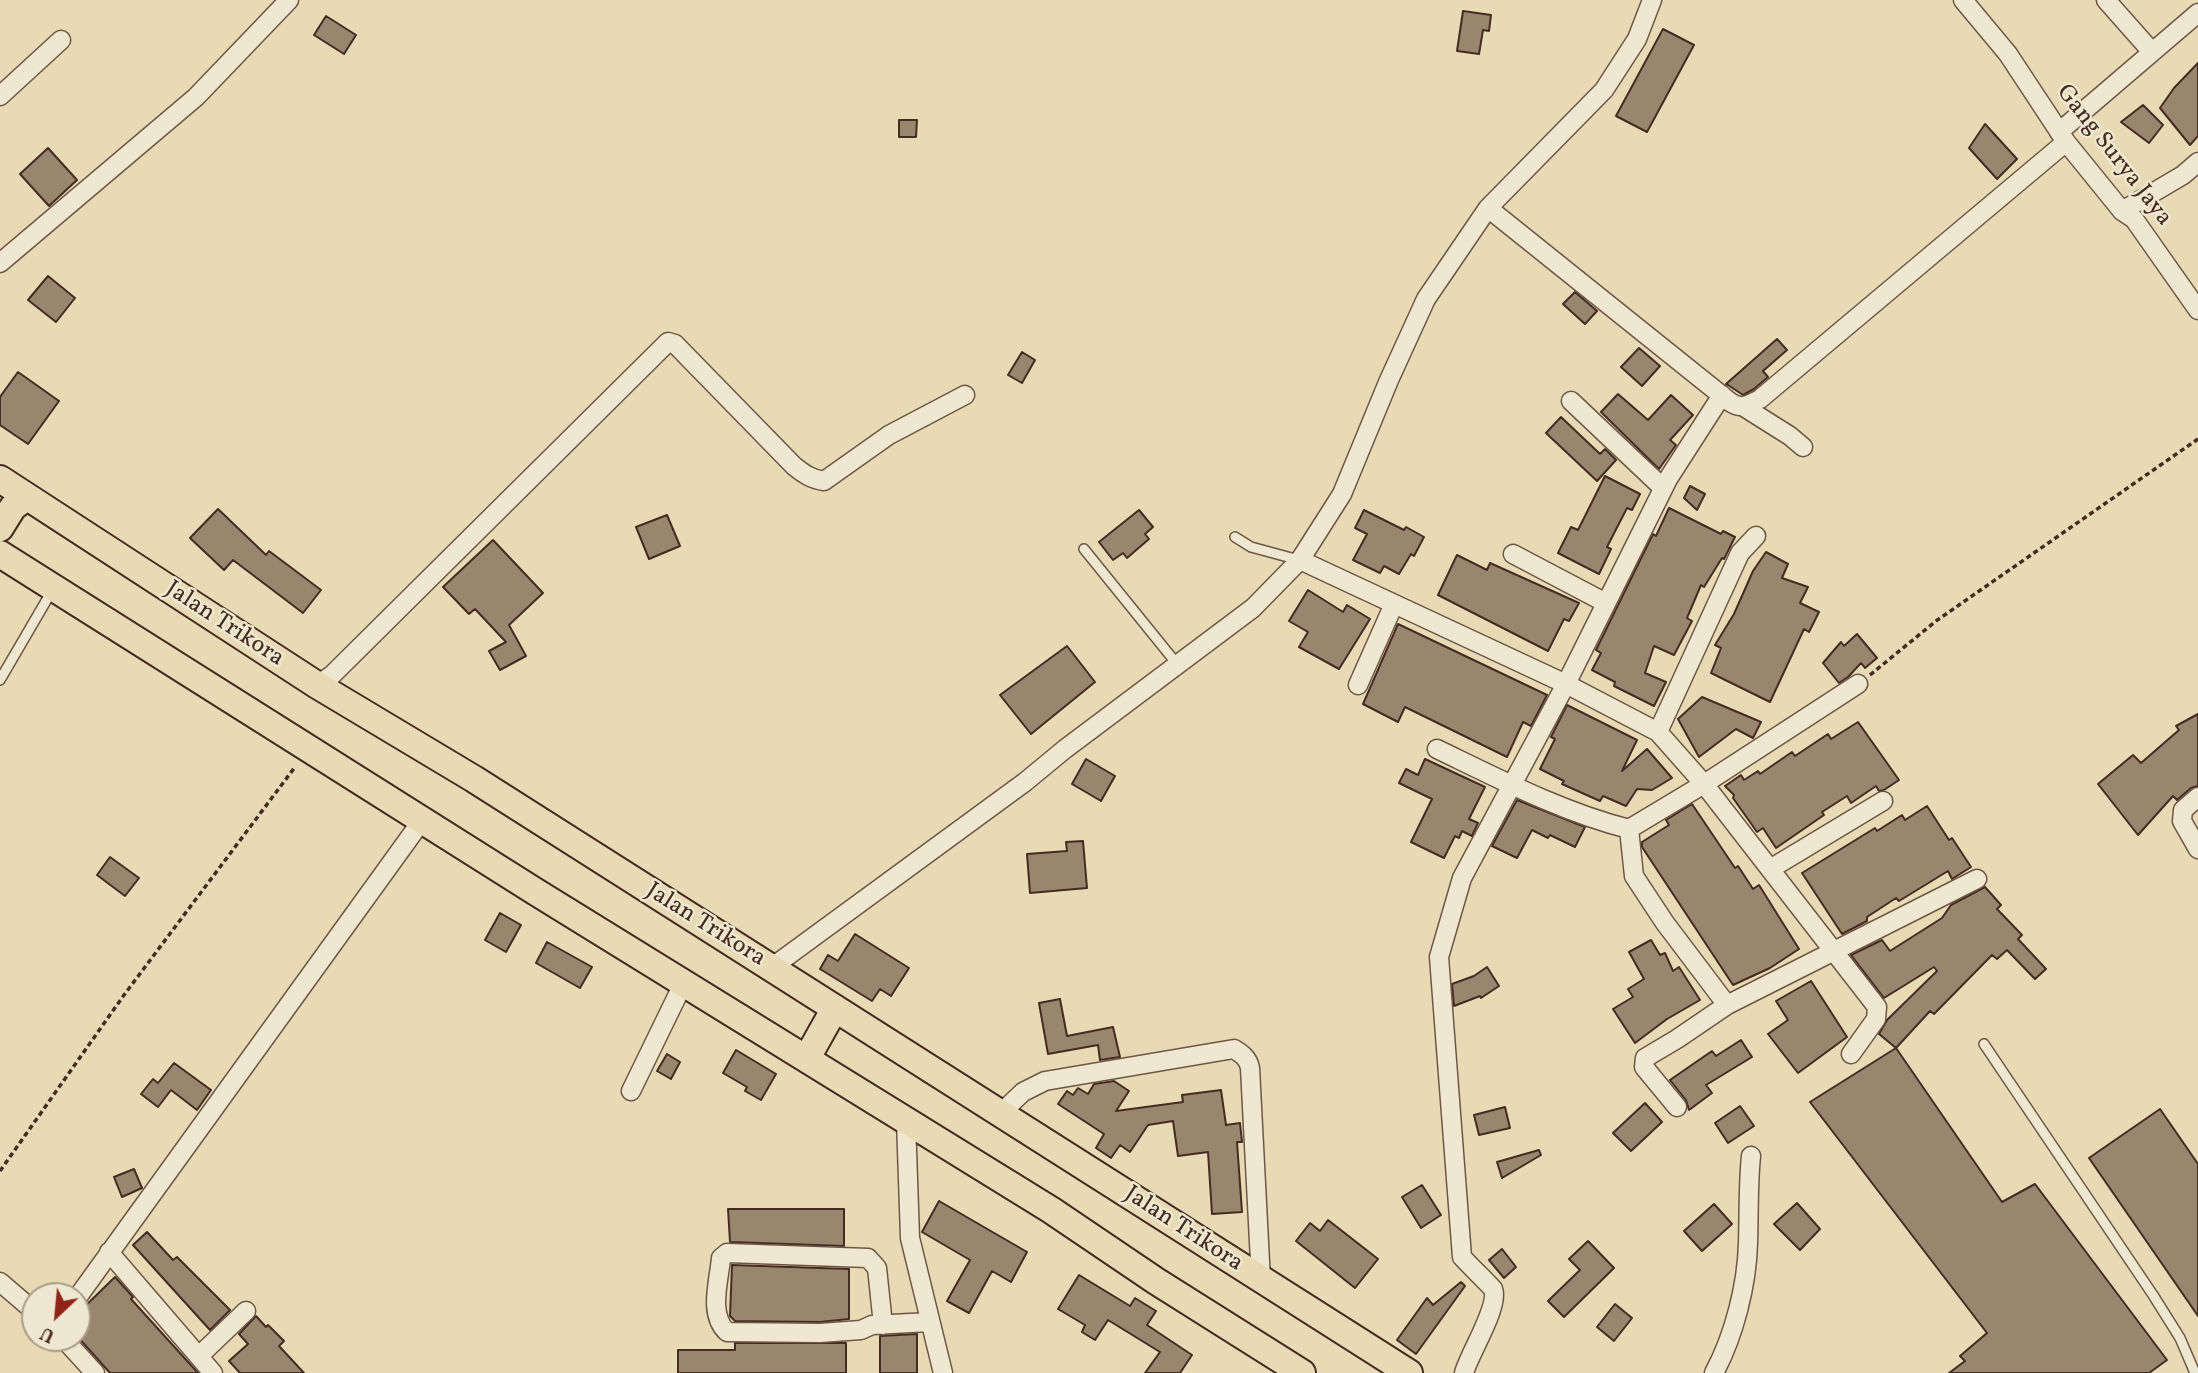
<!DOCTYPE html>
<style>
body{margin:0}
#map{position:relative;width:2198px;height:1373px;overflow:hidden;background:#e7dab5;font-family:Vollkorn,serif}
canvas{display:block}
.north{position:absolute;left:21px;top:1282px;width:70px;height:70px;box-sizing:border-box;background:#efe7cf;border:2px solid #ab9c8a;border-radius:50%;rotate:206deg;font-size:19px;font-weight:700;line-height:28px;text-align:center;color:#442c23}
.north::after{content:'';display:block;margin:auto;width:24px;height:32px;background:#8f2418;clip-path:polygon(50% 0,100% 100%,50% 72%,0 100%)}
</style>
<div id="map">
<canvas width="2198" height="1373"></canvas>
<div class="north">U</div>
</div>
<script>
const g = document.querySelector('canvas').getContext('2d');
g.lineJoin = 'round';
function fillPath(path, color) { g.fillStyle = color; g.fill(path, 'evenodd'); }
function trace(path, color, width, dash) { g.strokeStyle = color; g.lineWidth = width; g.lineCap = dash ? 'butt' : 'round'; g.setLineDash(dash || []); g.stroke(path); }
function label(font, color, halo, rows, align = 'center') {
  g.font = font + ' Vollkorn,serif'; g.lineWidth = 5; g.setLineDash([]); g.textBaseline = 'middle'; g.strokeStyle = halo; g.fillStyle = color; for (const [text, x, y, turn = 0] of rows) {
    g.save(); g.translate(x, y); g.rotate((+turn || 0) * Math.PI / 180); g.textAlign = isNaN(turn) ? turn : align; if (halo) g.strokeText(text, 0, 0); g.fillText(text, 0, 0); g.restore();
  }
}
const building = new Path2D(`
 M1463,11L1491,15L1489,31L1483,30L1479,54L1457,51Z
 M326,16L356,35L344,54L314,35Z
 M1663,29L1694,45L1647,132L1616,116Z
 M2198,63V136L2190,145L2160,108L2174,88Z
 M2143,105L2163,125L2149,143L2121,122Z
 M899,120H917L916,137H899Z
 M1985,124L2017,159L1997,179L1969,148Z
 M48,148L77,180L49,206L20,174Z
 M48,276L75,298L56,322L28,300Z
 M1575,292L1597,311L1585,324L1563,304Z
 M1777,339L1787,350L1763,371L1768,377L1754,389L1743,395L1728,385L1726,384Z
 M1639,348L1660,366L1642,386L1621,367Z
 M1022,352L1035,360L1022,383L1008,375Z
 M18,372L59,401L28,444L0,425V397Z
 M1618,394L1648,420L1671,395L1693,415L1670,440L1676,445L1659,469L1601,412Z
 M1561,417L1600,454L1605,449L1616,460L1597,481L1546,433Z
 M1605,476L1640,494L1632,510L1627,508L1607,547L1611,549L1599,574L1558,553L1571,527L1578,530Z
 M1690,486L1705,494L1697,510L1684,498Z
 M1669,508L1721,534L1723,531L1735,537L1724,559L1722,558L1704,587L1701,585L1687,618L1692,621L1674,655L1654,646L1645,673L1666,682L1654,706L1614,686L1615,682L1592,670L1601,653L1596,650L1653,534L1656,536Z
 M218,509L266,555L269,551L321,590L303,613L233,560L224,570L190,538Z
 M1139,510L1153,527L1145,534L1149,539L1127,558L1123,553L1113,560L1099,542Z
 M1364,510L1404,530L1406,527L1424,537L1414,556L1411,554L1399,574L1384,566L1380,573L1353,560L1367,534L1355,528Z
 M667,515L680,546L649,559L636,527Z
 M493,540L543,593L509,625L526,656L500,670L489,651L506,642L475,609L469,614L443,587Z
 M1766,552L1788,564L1782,578L1808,587L1800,603L1819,612L1809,632L1804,629L1770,702L1711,673L1721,648L1715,645L1734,614L1753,571Z
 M1457,555L1487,570L1490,563L1579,603L1569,621L1564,619L1548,651L1438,595Z
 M1308,590L1343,612L1347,605L1370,619L1339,669L1299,647L1308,632L1289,621Z
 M1398,624L1547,695L1531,726L1523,722L1507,757L1405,707L1398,722L1363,704Z
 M1857,634L1877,658L1865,668L1861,663L1848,677L1839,683L1823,663L1841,642L1844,646Z
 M1067,646L1095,682L1031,734L1000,695Z
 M1702,697L1761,722L1753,738L1736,729L1699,757L1678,719Z
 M1567,705L1637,740L1622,771L1647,749L1672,778L1652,790L1637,789L1626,806L1603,796L1600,801L1562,784L1564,781L1540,769L1555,739L1551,737Z
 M2198,714V786L2191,788L2177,800L2173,796L2138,835L2098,784L2133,755L2141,763L2179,730L2176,726Z
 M1858,722L1899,780L1884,790L1879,791L1876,786L1851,803L1847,796L1822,812L1824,815L1776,848L1763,828L1757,832L1733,798L1734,795L1725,786L1741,775L1744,780L1758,771L1760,774L1792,752L1795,756L1828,734L1831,739Z
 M1086,759L1115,776L1101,801L1072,784Z
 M1425,759L1485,787L1469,819L1478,823L1472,836L1462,831L1459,838L1455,836L1444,858L1411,842L1432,799L1399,783L1406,769L1418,775Z
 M1517,800L1585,827L1575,847L1550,835L1548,838L1532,830L1517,858L1492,846Z
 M1692,804L1735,868L1738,866L1753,889L1759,885L1799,949L1770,968L1733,985L1642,847V842L1669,825L1666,820Z
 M1927,806L1949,840L1952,838L1971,867L1952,879L1948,871L1899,901L1896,898L1867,917V921L1842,934L1802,873L1875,828L1877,831L1902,815L1905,820Z
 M1083,841L1087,888L1030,893L1027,854L1067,851L1066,842Z
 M110,857L139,878L125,896L97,875Z
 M1985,887L2001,905L1997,909L2022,935L2018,939L2046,969L2035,979L2007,950L1997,959L1992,955L1934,1014L1930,1011L1896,1048L1879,1034L1887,1020L1937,971L1934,967L1884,998L1851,955L1882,940L1890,951L1942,918L1951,905Z
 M500,913L521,925L506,952L485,940Z
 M855,934L909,968L891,996L880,989L872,1001L820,969L828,955L838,961Z
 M1651,940L1660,955L1665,953L1673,971L1679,967L1700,1000L1667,1019L1635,1043L1613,1009L1633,997L1628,989L1644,979L1629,952Z
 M547,942L592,967L580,988L536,963Z
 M1487,967L1499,986L1481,998L1480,996L1454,1006L1452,984L1474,976Z
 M1811,981L1847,1037L1798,1073L1768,1034L1788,1020L1776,1001Z
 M1060,999L1067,1036L1113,1027L1120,1057L1100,1060L1098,1045L1048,1054L1039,1003Z
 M1741,1040L1752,1057L1706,1085L1712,1093L1689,1110L1686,1100L1670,1080L1712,1051L1716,1056Z
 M1896,1048L2002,1202L2035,1184L2167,1360L2149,1373H1949L1965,1361L1960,1356L1987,1333L1810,1102Z
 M736,1050L776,1074L761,1100L745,1091L747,1087L723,1073Z
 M667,1054L680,1062L671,1079L657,1071Z
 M174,1063L211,1090L197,1110L171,1090L158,1107L141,1094L153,1079L158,1083Z
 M1114,1081L1129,1091L1116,1111L1183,1102L1182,1095L1221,1090L1226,1125L1240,1123L1242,1142H1237L1242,1212L1212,1214L1208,1152L1178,1156L1173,1121L1148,1125L1130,1152L1120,1145L1111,1158L1096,1148L1104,1134L1058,1104L1067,1091L1073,1095L1078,1088L1088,1094L1094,1084Z
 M1645,1103L1662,1122L1631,1151L1613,1133Z
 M1740,1106L1754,1126L1728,1143L1715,1123Z
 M1505,1107L1510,1128L1479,1135L1474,1115Z
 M2160,1109L2198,1164V1316L2089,1158Z
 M1539,1150L1541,1155L1502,1178L1497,1162Z
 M134,1169L142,1188L122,1197L114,1177Z
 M1422,1185L1441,1215L1421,1228L1402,1197Z
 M939,1201L1027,1252L1011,1282L992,1271L969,1313L947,1301L970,1260L922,1232Z
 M1797,1203L1820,1229L1800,1250L1774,1224Z
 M1714,1204L1732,1224L1702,1251L1684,1231Z
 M728,1209H844V1246L730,1242Z
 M1328,1220L1378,1259L1355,1288L1296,1241L1310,1223L1320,1231Z
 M147,1232L173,1260L177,1257L230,1310L210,1330L133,1245Z
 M1588,1241L1614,1268L1564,1317L1548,1301L1580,1270L1569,1259Z
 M1502,1249L1516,1267L1504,1278L1489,1260Z
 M732,1265L849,1269V1319L820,1322L735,1321L730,1316Z
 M1079,1275L1130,1306L1135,1298L1156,1311L1147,1325L1192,1355L1180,1373H1145L1160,1352L1108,1320L1095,1340L1082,1332L1085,1325L1058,1309Z
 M115,1277L133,1297L131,1299L198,1373H110L77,1336V1314Z
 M1461,1282L1465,1286L1416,1354L1397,1340L1427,1298L1433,1305Z
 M1615,1304L1632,1318L1614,1341L1597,1327Z
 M256,1316L266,1327L268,1325L284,1341L279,1346L304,1373H240L229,1361L248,1344L239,1334Z
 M917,1334V1373H880V1336Z
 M735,1343H846V1373H678V1350H735Z`);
fillPath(building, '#99866f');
trace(building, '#442c23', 2);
const lane = new Path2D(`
 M1235,537L1251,547L1299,560
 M1084,549L1177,664
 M0,680L53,589
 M1984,1044L2153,1295L2180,1338L2195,1373`);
const street = new Path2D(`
 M1963,0L2008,54L2066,142L2122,211L2134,219L2198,310
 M2106,0L2152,52
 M0,96L61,40
 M2059,132L2198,13
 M1488,208L1730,402C1742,410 1748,405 1760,399L2066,142
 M2122,211L2183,175L2198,162
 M0,263L196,97L289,0
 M1571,401L1663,488
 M1744,407L1790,436L1803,447
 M1513,554L1606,603
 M1300,560L1566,684L1658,732L1704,784L1877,1007L1876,1019L1851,1054
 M317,685L332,675L668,342L675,344L794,466C804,474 811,479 824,481L889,435L965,395
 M1358,685L1394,604
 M1658,732L1740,553L1756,536
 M1437,749C1499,779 1562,812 1629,829L1704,784L1858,684
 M2198,797L2183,810L2182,821L2198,849
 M1629,829L1634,876L1665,923L1727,1005
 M1770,869L1883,801
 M771,968L1025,782L1065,749L1253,608L1300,560L1342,494L1389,380L1426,299L1488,208L1604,90L1637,39L1652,0
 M631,1091L684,982
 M1677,1107L1644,1067L1645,1058L1677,1039L1727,1005L1977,879
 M1001,1113L1023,1092L1045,1081L1234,1049C1242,1054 1248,1058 1250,1068L1261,1281
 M906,1120L910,1238L943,1373
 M109,1252L213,1373
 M0,1282L35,1312
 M77,1298L423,819
 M883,1325L877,1268L868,1258L727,1253L721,1258C719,1282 708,1314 727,1332L820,1333L861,1330L872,1325L930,1322
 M63,1338L95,1373
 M199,1356L246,1311
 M1464,1373C1469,1354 1500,1306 1493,1289C1490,1285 1468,1264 1462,1257L1439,957L1462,878L1566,684L1668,479L1722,395
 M1714,1373C1734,1336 1747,1285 1748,1243C1749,1213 1748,1185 1751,1156`);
const primary = new Path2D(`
 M0,479L317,685L474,779L1409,1373
 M0,528L13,507L27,497
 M0,554L536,892L1051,1210L1156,1281L1302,1373
 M807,1058L835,1008`);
trace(lane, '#6d5848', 12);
trace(street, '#6d5848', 21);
trace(primary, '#442c23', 30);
trace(new Path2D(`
 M1870,675L1936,621L2198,439
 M0,1171L124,995L295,767`), '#442c23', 3.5, [5, 3.5]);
trace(lane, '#efe7cf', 9);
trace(street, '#efe7cf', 18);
trace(primary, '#e7dab5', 26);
label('24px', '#442c23', '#efe7cf', [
 ["Gang Surya Jaya",2113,156,52],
 ["Jalan Trikora",224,625,33],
 ["Jalan Trikora",705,926,32],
 ["Jalan Trikora",1183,1230,33]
]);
</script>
